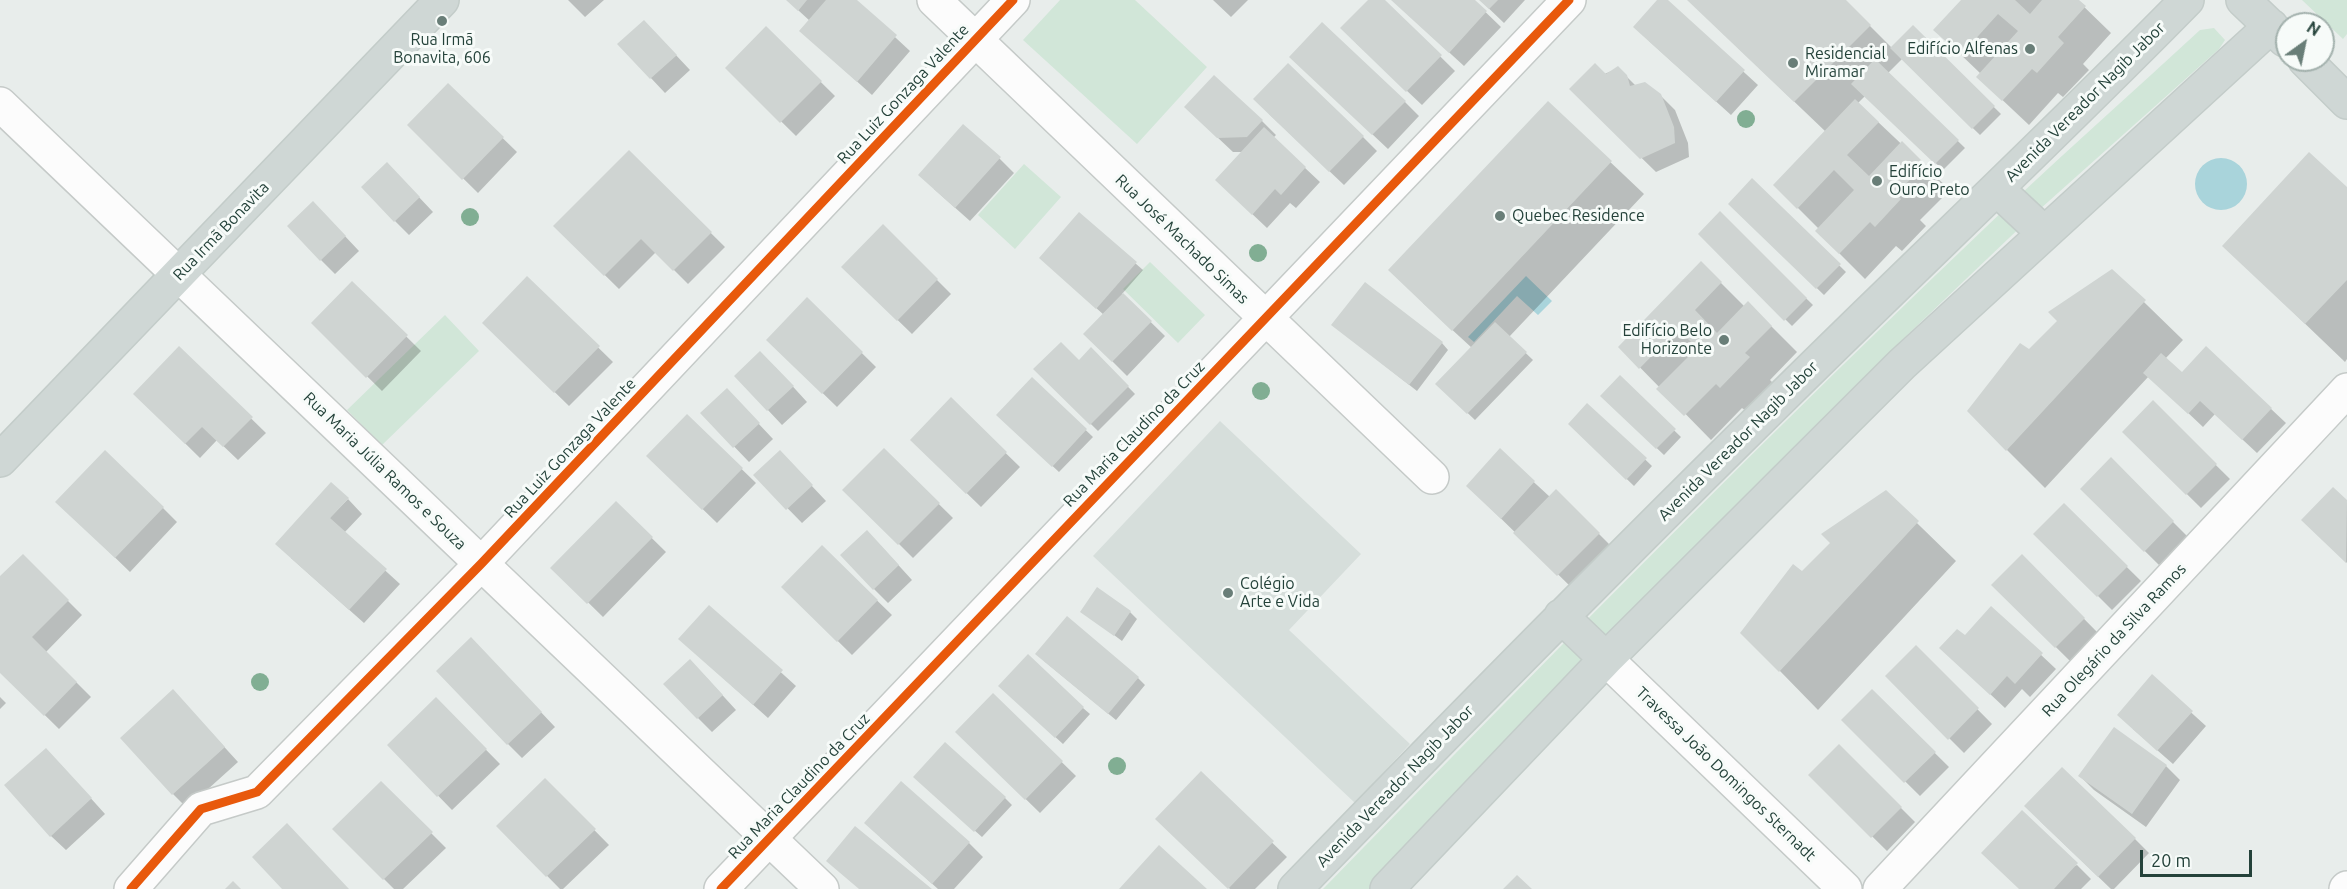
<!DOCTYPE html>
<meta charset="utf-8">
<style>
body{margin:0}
#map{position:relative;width:2347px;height:889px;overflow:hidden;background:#e8edeb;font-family:Ubuntu,sans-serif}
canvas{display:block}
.north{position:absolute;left:2275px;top:12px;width:60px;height:60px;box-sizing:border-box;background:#f7fbf9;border:2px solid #a3b1ad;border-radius:50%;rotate:33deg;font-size:16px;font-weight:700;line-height:24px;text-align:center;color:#24423a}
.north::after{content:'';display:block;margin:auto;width:21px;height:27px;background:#697e78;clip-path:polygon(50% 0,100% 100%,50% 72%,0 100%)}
.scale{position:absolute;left:2140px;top:850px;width:112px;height:27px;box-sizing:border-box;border:3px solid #24423a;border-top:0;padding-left:8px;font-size:18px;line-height:21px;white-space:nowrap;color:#24423a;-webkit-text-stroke:4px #f7fbf9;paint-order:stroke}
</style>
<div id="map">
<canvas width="2347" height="889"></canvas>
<div class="north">N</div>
<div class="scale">20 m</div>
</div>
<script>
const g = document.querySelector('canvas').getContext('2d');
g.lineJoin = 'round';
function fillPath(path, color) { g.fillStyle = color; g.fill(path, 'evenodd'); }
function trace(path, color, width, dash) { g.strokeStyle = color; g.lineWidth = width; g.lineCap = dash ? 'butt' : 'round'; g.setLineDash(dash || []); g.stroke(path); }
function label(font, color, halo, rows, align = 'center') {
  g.font = font + ' Ubuntu,sans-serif'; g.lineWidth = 6; g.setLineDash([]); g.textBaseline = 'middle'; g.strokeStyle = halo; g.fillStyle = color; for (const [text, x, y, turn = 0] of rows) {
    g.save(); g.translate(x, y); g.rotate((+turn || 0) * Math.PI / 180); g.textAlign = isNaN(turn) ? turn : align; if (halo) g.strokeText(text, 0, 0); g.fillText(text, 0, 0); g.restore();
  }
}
fillPath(new Path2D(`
 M1220,421L1361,554L1289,630L1410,744L1355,803L1093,556Z`), '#d6dedb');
fillPath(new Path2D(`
 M1060,0H1135L1207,67L1137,144L1023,40Z
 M2302,0H2347V34L2343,39Z
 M2214,28L2225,40L2219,49L2030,218L1901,341L1370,889H1323C1548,658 1775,427 2009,205C2072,146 2136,89 2200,30Z
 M1024,164L1061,197L1015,249L978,215Z
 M1150,262L1205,315L1178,343L1123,289Z
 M445,315L479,351L382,445L347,410Z`), '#d1e6d8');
fillPath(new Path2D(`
 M2195 184a26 26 0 1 1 52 0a26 26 0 1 1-52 0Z
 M1526,276L1552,301L1538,315L1517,296L1474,342L1468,337Z`), '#a9d4db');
fillPath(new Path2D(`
 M568,0H604L585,17Z
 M787,0H855L910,51L872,95L801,31L810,21Z
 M1213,0H1248L1231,17Z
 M1370,0H1383L1455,71L1422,105L1356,43Z
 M1392,0H1473L1501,27L1464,66Z
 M1480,0H1525L1504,23Z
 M1659,0H1665L1758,85L1731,115L1649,41Z
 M1688,0H1844L1892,48L1913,28L2001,114L1980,135L1902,59L1888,73L1965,148L1943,170L1865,96L1858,103L1950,190L1920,220L1926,226L1902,251L1896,246L1865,279L1817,231L1819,229L1775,185L1826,132Z
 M1963,0H2077L2111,33L2083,64L2089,70L2063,97L2058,93L2029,125L1978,77L1981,74L1935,30Z
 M766,28L835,96L796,136L727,68Z
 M658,36L690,70L665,93L619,44Z
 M1618,68L1636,86L1660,95L1675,110L1688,143L1689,157L1656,172L1571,89Z
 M1305,71L1405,102L1419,116L1388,149Z
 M448,85L517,152L478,193L409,125Z
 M1548,103L1644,194L1509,337L1533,360L1475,420L1437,384L1472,348L1423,303Z
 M1269,114L1363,137L1377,151L1344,185Z
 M1200,121H1262L1276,135L1273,138L1320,182L1296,208L1290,203L1267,228L1231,194L1243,152H1233Z
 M629,152L725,247L688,284L656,252L619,289L555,226Z
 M999,158L1014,173L970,221L934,189Z
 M401,178L433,212L409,235L395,221Z
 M1752,180L1846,272L1824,295L1730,204Z
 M2347,190V359L2345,362L2224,246Z
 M1079,214L1143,270L1122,294L1165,336L1127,376L1085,334L1104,315L1048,265Z
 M1720,214L1813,305L1792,326L1700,234Z
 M327,217L359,251L335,274L321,260Z
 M883,226L951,294L912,334L843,267Z
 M1701,263L1745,307L1748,303L1797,352L1770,380L1774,384L1747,412L1742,408L1711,440L1620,347Z
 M2112,271L2183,340L2165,359L2182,374L2206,348L2286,423L2257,453L2215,414L2203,427L2149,376L2045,488L2007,450L2029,351Z
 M527,278L613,362L569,406L484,323Z
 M352,283L421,351L382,391L313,323Z
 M807,299L876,367L837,407L768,340Z
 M1333,325L1442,343L1448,350L1417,391Z
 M179,348L266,433L238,460L217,440L200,458L135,394Z
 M1091,349L1135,394L1098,431L1035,369L1079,362Z
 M775,367L807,402L782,425L736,376Z
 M1620,378L1681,437L1664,455L1602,396Z
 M1032,379L1093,437L1059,472L1005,422Z
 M951,400L1020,467L981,507L912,440Z
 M2153,403L2230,479L2201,508L2124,432Z
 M741,405L773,439L749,462L702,413Z
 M1588,405L1652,466L1634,486L1570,424Z
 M687,416L756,483L717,523L648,456Z
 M884,450L953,518L913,558L845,490Z
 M1500,451L1550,497L1556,491L1613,548L1573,589L1482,500Z
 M2111,460L2187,536L2159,565L2082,489Z
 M794,467L826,501L802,523L755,475Z
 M2333,489L2347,503V563L2303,520Z
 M1885,492L1956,561L1818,710L1742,632Z
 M348,499L362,514L344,533L400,584L364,623L291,558Z
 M616,503L666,552L603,617L553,568Z
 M2064,505L2141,581L2112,610L2036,534Z
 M163,508L177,522L130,572L72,516Z
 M881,546L912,580L888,603L874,589Z
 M822,547L892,615L852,655L783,587Z
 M23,556L82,615L46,652L91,697L59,729L0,671V578Z
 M2022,556L2098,633L2070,661L1993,585Z
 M709,607L796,686L768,718L695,653Z
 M1991,608L2056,669L2030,697L2022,689L2005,708L1956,662Z
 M1082,611L1130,612L1137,619L1122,641Z
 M1916,647L1992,724L1964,753L1887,676Z
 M485,653L555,727L522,758L508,744Z
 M1044,661L1138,678L1145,685L1116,720Z
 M704,675L736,710L712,732L698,718Z
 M2152,677L2206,726L2173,764L2133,729Z
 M1872,691L1949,767L1920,796L1843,720Z
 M1007,693L1083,708L1090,714L1063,744Z
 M993,695L1076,776L1040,813L957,732Z
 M0,697L6,703L0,709Z
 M436,699L500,764L452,810L389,745Z
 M187,706L238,762L187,808L173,794Z
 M1839,746L1915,822L1887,851L1810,775Z
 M60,764L105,814L66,850L51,836Z
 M2166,766L2180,780L2146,827L2094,790L2080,776Z
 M1201,774L1287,857L1255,889H1230L1157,819Z
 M545,780L609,845L563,889H560L498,826Z
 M381,783L446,848L403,889H394L334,829Z
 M922,784L1005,798L1012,805L982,837Z
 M2040,821L2135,839L2149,853L2114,889H2111Z
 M880,837L969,843L983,857L954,889H938Z
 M2077,865L2091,879L2081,889H2021Z`), '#0003');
fillPath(new Path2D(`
 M786,0H807L798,11Z
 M826,0H857L897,35L857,82L799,31Z
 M1368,0H1385L1442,55L1406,92L1340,28Z
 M1391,0H1475L1487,11L1449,53Z
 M1479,0H1498L1489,9Z
 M1657,0H1668L1745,70L1716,102L1633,27Z
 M1687,0H1846L1871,25L1794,102Z
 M1961,0H2015L2030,14L2042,0H2079L2086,6L2058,37L2064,43L2037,73L2032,69L2002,101L1976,77L2018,31L1998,14L1961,55L1933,30Z
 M644,20L677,55L650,79L617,44Z
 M1322,22L1406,101L1372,135L1289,57Z
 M1913,25L1995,106L1972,129L1890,48Z
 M766,26L822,81L780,123L725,68Z
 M1875,59L1959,140L1935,164L1851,84Z
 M1288,63L1364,136L1329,172L1253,99Z
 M1595,63L1606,74L1618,66L1627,75L1630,86L1645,82L1661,94L1674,127L1675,143L1640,159L1569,89Z
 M1214,75L1263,120L1247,137L1217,138L1184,107Z
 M448,83L504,137L462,180L407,125Z
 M1855,99L1879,122L1847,155L1869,176L1902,141L1925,164L1896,194L1901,199L1875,227L1870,222L1839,254L1815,231L1854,190L1834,170L1797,209L1773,185Z
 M1548,101L1612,161L1452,331L1388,270Z
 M963,124L1001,157L955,208L918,175Z
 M1264,127L1306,167L1281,195L1275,189L1252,215L1215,180Z
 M629,150L712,232L673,271L641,239L604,276L553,226Z
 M2309,152L2347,187V280L2305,324L2222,246Z
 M387,162L420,197L394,222L361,187Z
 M1752,178L1841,264L1816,289L1728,204Z
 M313,201L346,236L320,261L287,226Z
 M1720,211L1807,298L1784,321L1698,234Z
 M1079,212L1137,262L1096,309L1039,258Z
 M883,224L938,279L897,321L841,267Z
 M1701,261L1722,282L1695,310L1717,333L1748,301L1772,326L1745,353L1750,357L1720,388L1716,384L1684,416L1656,389L1697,348L1678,329L1639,369L1618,347Z
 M2112,269L2146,300L2006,451L1967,411L2020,343L2029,349L2057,321L2048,312Z
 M527,276L600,346L554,393L482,323Z
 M352,281L408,335L366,378L311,323Z
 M1365,282L1443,342L1409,385L1331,325Z
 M1123,293L1152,321L1112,362L1083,334Z
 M807,297L863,352L822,394L766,340Z
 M1495,322L1527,352L1467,414L1435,384Z
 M1061,342L1079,360L1091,347L1129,386L1090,425L1033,369Z
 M179,346L253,417L223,447L202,427L185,444L133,394Z
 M2206,346L2272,408L2242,440L2200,401L2188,414L2143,373L2161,353L2182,372Z
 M760,351L794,386L767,411L734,376Z
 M1620,375L1676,429L1656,449L1600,396Z
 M1032,377L1087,429L1052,467L996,415Z
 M727,388L760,423L733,448L700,413Z
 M951,397L1007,452L966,494L910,440Z
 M2153,400L2217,464L2186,495L2122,432Z
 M1587,403L1647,458L1626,480L1568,424Z
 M687,414L743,468L702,510L646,456Z
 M884,448L940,503L898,545L842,490Z
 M1500,448L1535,481L1501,519L1466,486Z
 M105,450L164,507L115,558L55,502Z
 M780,450L813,485L786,510L753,475Z
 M2111,457L2174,521L2144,552L2080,489Z
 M331,482L349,498L330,518L387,569L349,610L275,544Z
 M2333,487L2347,500L2346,563L2301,520Z
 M1556,489L1600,533L1557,576L1513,533Z
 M1886,490L1919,521L1779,672L1740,633L1793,564L1802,571L1830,543L1821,534Z
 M616,501L653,537L587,604L550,568Z
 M2064,503L2128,566L2097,597L2033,534Z
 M867,530L899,565L873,590L840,555Z
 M822,545L878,600L837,642L781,587Z
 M23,554L69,600L32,637L77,682L44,716L0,673V576Z
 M2022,554L2085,618L2055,648L1991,585Z
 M1097,587L1131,611L1114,636L1080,612Z
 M709,605L783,670L753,705L678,639Z
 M1991,606L2043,653L2015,684L2007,676L1990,695L1939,648L1957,629L1965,635Z
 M1067,616L1139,677L1108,714L1035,654Z
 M471,637L542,712L507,745L436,671Z
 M1916,645L1979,708L1948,740L1885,676Z
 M1028,654L1084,707L1055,738L998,686Z
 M690,659L723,695L697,719L663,684Z
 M2152,674L2193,711L2157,751L2117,715Z
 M173,689L225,747L172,795L120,738Z
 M1872,689L1936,752L1904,783L1841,720Z
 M993,693L1063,761L1025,800L955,732Z
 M436,697L487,749L437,797L387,745Z
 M2114,727L2167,765L2132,814L2078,776Z
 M945,742L1006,797L974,832L913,777Z
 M1839,744L1902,807L1871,838L1808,775Z
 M46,748L92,798L50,837L4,785Z
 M2062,767L2136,838L2098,877L2024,806Z
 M1201,771L1274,841L1228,889L1155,819Z
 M545,778L596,829L546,877L496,826Z
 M381,781L433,832L383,880L332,829Z
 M901,781L970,842L932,884L864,823Z
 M2022,810L2078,863L2054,889H2019L1981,853Z
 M287,823L349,889H282L252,857Z
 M855,826L932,889H859L826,861Z
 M1159,845L1207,889H1119Z
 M1517,875L1532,889H1503Z
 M233,881L241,889H225Z`), '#cfd4d2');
const minor = new Path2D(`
 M934,0L1432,477
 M0,104L822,889
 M1606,659L1845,889
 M131,889L201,809L257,792L481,564L1013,0
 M721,889L1569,0
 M1880,889L2347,390
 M2346,889L2347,888`);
const major = new Path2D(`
 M2243,0L2285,40
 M2305,60L2347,102
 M1998,190L2044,233
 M0,460L442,0
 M1561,616L1606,659
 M1295,889C1483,695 1673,503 1866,315C1974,210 2082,107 2187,0
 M1387,889L1606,659L1902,364L2271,26`);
trace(minor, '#c5cac8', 36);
trace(major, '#c3ccc9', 36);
trace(minor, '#fcfcfc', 33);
trace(major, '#cfd7d5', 33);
trace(new Path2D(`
 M131,889L201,809L257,792L481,564L1013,0
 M721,889L1569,0`), '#e8590c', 9);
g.fillStyle = '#81ae93';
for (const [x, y] of [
 [1746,119],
 [470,217],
 [1258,253],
 [1261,391],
 [260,682],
 [1117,766]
]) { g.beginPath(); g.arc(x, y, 9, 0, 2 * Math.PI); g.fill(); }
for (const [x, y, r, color] of [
 [442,21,6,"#697e78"],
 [2030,49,6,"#697e78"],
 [1793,63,6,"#697e78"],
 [1877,181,6,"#697e78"],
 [1500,216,6,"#697e78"],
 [1724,340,6,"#697e78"],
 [1228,593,6,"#697e78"]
]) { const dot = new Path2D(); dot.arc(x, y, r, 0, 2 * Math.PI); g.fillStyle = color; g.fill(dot); trace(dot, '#f7fbf9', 2); }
label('16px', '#24423a', '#f7fbf9', [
 ["Rua Irmã",442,40,"center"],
 ["Bonavita, 606",442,58,"center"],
 ["Edifício Alfenas",2018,49,"right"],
 ["Residencial",1805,54],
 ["Miramar",1805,72],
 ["Edifício",1889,172],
 ["Ouro Preto",1889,190],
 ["Quebec Residence",1512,216],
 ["Edifício Belo",1712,331,"right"],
 ["Horizonte",1712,349,"right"],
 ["Colégio",1240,584],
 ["Arte e Vida",1240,602]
], 'left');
label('16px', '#24423a', '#f7fbf9', [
 ["Rua Luiz Gonzaga Valente",903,94,-47],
 ["Avenida Vereador Nagib Jabor",2085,102,-45],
 ["Rua Irmã Bonavita",221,231,-46],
 ["Rua José Machado Simas",1182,239,44],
 ["Rua Maria Claudino da Cruz",1134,434,-46],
 ["Avenida Vereador Nagib Jabor",1738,441,-45],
 ["Rua Luiz Gonzaga Valente",570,448,-47],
 ["Rua Maria Júlia Ramos e Souza",385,471,44],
 ["Rua Olegário da Silva Ramos",2114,640,-47],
 ["Travessa João Domingos Sternadt",1726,774,44],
 ["Rua Maria Claudino da Cruz",799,786,-46],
 ["Avenida Vereador Nagib Jabor",1395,786,-46]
]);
</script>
